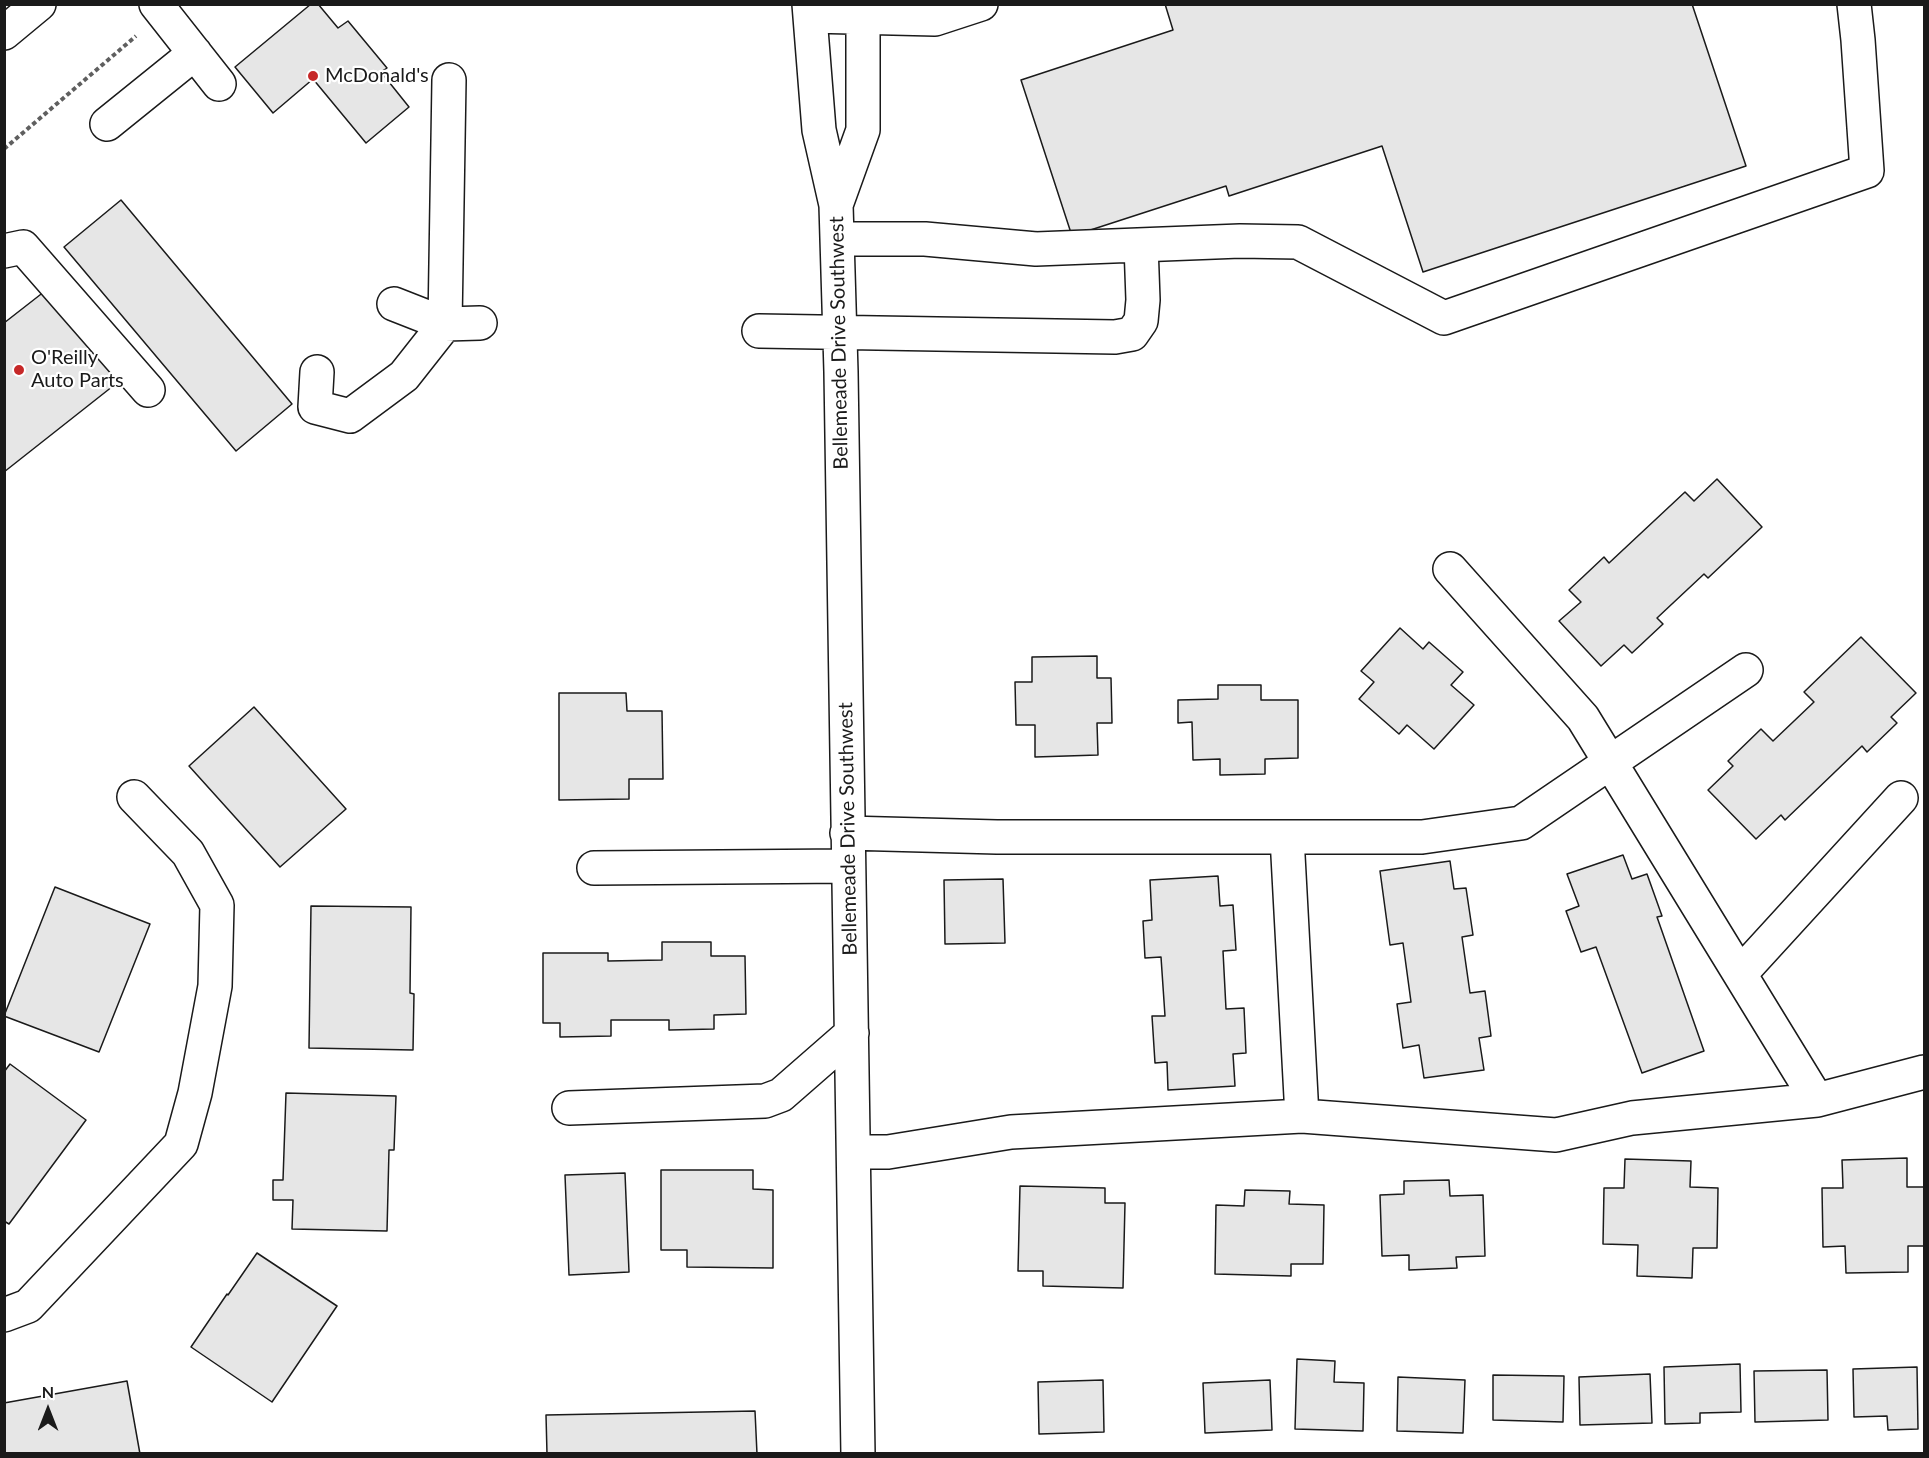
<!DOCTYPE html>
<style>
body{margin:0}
#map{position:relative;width:1929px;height:1458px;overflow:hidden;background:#fff;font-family:Lato,sans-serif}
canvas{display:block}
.frame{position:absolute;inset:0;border:6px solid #1a1a1a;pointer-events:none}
.north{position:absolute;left:18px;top:1380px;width:60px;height:60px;-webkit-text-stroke:4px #fff;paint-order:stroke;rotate:0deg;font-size:16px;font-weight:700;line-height:24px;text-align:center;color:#1a1a1a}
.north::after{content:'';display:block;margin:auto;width:21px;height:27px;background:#1a1a1a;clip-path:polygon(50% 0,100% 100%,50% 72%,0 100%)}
</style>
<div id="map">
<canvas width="1929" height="1458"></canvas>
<div class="frame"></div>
<div class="north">N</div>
</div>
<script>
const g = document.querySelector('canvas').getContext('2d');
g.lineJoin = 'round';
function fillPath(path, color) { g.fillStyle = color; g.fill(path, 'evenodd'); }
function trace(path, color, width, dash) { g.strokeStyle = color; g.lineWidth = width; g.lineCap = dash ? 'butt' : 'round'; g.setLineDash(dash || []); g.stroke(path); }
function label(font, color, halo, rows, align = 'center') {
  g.font = font + ' Lato,sans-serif'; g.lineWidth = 4.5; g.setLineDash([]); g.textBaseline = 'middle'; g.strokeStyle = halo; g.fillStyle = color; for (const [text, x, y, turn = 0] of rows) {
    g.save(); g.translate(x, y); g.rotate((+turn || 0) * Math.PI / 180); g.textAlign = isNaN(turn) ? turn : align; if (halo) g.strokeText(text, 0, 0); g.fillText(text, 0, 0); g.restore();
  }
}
const building = new Path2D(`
 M311,4H318L338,28L348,21L387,68L381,72L409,107L366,143L313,79L273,113L235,67Z
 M1165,4H1692L1746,166L1423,272L1382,146L1229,196L1226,186L1072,236L1021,80L1173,30Z
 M121,200L292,404L236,451L64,247Z
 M54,284L127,375L4,472V323Z
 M1717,479L1762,527L1708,578L1704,574L1657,618L1663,624L1632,653L1624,645L1601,666L1559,621L1581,602L1569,590L1604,557L1609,563L1685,492L1694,501Z
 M1400,628L1423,649L1429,642L1463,672L1451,685L1474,705L1434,749L1407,725L1399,734L1359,699L1374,682L1361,671Z
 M1861,637L1916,693L1891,717L1897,723L1867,752L1862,746L1785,820L1781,815L1756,839L1708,790L1733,766L1728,761L1761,729L1773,741L1814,702L1804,692Z
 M1097,656V678H1111L1112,723H1097L1098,755L1035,757V725H1016L1015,682H1032V657Z
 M1218,685H1261V700H1298V758L1265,759V774L1220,775V759L1193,760L1192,722L1178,723V700L1218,699Z
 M559,693H626L627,711H662L663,779H629V799L559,800Z
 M254,707L346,809L280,867L189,766Z
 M1623,855L1632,879L1647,874L1662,916L1657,917L1704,1051L1642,1073L1596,947L1581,952L1566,911L1579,906L1567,874Z
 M1450,861L1454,889L1466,888L1473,935L1462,937L1470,993L1485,991L1491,1036L1479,1038L1484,1070L1424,1078L1419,1045L1403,1048L1397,1004L1411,1002L1403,943L1390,945L1380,871Z
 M1218,876L1220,906L1233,905L1236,950L1223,951L1226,1009L1244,1008L1246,1053L1233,1054L1235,1086L1168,1090L1167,1062L1155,1063L1152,1016H1165L1161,957L1145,958L1143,921L1152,920L1150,880Z
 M1003,879L1005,943L945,944L944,880Z
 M55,887L150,924L99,1052L4,1016Z
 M311,906L411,907L410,993L414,994L413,1050L309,1048Z
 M662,942H711V956H745L746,1014L714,1015V1029L669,1030V1020H611V1036L560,1037V1023H543V953H608V961L662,960Z
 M10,1064L86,1120L9,1224L4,1221V1072Z
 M286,1093L396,1096L394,1150H389L387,1231L292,1229L293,1200H273V1180H283Z
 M1907,1158V1187H1924V1246H1908V1272L1846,1273L1845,1246L1823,1247L1822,1188H1843L1842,1160Z
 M1625,1159L1691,1161L1690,1187L1718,1188L1717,1248H1693L1692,1278L1637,1276L1638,1245L1603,1244L1604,1188H1624Z
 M661,1170H753V1189L773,1190V1268L687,1267V1250H661Z
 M625,1173L629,1272L569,1275L565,1175Z
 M1449,1180L1450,1196L1483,1195L1485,1256L1456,1257L1457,1268L1409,1270V1255L1382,1256L1380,1195L1404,1194V1181Z
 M1020,1186L1105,1188V1203H1125L1123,1288L1043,1286V1271H1018Z
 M1245,1190L1290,1191L1289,1204L1324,1205L1323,1264H1291V1276L1215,1274L1216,1205L1244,1206Z
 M257,1253L337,1306L272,1402L191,1347L227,1294L228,1295Z
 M1297,1359L1335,1361L1334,1382L1364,1383L1363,1431L1295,1429Z
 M1740,1364L1741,1412L1700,1413V1423L1665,1424L1664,1367Z
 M1917,1367L1918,1429L1888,1430L1887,1416L1854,1417L1853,1369Z
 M1827,1370L1828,1420L1755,1422L1754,1371Z
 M1650,1374L1652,1423L1580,1425L1579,1377Z
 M1493,1375L1564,1376L1563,1422L1493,1420Z
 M1398,1377L1465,1380L1463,1433L1397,1431Z
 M1103,1380L1104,1432L1039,1434L1038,1382Z
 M1270,1380L1272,1430L1205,1433L1203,1383Z
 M127,1381L140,1454H4V1403Z
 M755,1411L757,1454H547L546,1415Z`);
fillPath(building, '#e6e6e6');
trace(building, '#1a1a1a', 1.5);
const minor = new Path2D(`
 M156,4L219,84
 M809,4L819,130L836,205L841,372L858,1454
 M810,16L935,19L981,4
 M107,124L195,53
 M836,205L863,130V4
 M837,239H925L1036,249L1240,241L1298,242L1444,318L1867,171L1858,40L1854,4
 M4,251L23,247L148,390
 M394,304L445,324L480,323
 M759,331L1115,337L1132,334L1141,321L1143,300L1141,245
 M317,372L315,407L350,416L404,376L445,324L449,80
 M1450,569L1583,718L1817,1100
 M847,833L997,837H1422L1521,823L1746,670
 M1287,837L1302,1116
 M594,868L848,866
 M1740,974L1901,798
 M569,1108L765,1101L781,1095L852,1033
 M854,1152H888L1011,1132L1302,1116L1556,1135L1632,1118L1817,1100L1924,1072
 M4,1315L28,1306L181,1144L195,1093L215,986L217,905L188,853L134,797`);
const major = new Path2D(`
 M4,33L39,4`);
trace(minor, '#1a1a1a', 36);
trace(major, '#1a1a1a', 36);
trace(new Path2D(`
 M4,149L136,36`), '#5f5f5f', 4, [4.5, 3]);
trace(minor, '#fff', 33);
trace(major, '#fff', 33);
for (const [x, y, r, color] of [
 [313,76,6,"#c62828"],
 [19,370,6,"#c62828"]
]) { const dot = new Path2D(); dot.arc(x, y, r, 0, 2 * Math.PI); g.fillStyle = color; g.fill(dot); trace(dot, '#fff', 2); }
label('20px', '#1a1a1a', '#fff', [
 ["McDonald's",325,76],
 ["O'Reilly",31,358],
 ["Auto Parts",31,381]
], 'left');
label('20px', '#1a1a1a', '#fff', [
 ["Bellemeade Drive Southwest",839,343,-91],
 ["Bellemeade Drive Southwest",848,829,-91]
]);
</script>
